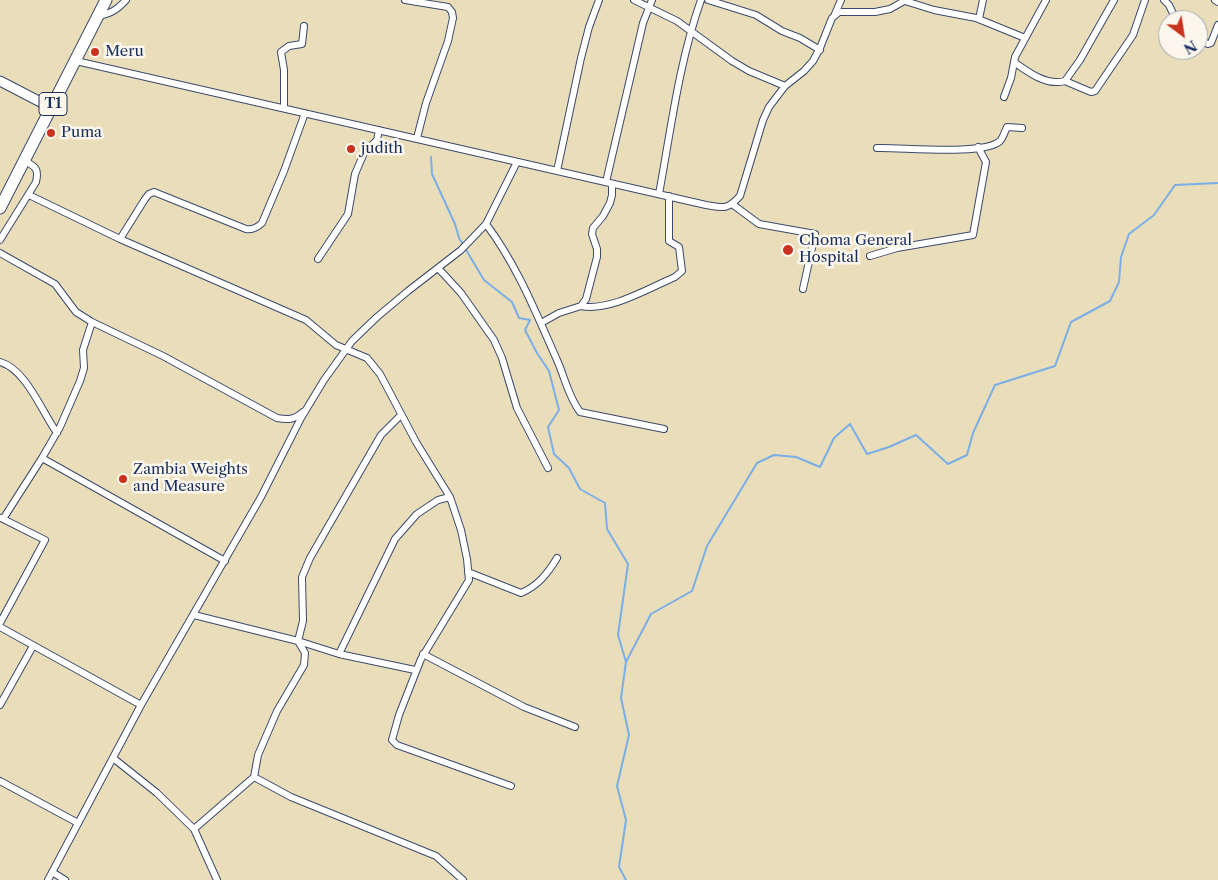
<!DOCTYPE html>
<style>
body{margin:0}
#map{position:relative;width:1218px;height:880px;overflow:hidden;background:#eadeba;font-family:"Libre Caslon Text",serif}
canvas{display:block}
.north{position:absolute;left:1158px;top:10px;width:50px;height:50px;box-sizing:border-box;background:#fbf7ec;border:1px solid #a1a7b3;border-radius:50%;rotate:149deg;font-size:14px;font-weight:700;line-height:20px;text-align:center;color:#1b2f5e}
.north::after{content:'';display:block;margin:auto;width:18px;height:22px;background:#c8321e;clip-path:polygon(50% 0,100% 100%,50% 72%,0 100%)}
</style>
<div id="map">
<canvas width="1218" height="880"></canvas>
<div class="north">N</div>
</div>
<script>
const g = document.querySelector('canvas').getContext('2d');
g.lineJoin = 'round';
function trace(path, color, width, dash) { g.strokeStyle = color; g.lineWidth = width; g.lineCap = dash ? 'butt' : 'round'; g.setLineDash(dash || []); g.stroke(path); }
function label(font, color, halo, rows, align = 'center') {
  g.font = font + ' "Libre Caslon Text",serif'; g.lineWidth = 5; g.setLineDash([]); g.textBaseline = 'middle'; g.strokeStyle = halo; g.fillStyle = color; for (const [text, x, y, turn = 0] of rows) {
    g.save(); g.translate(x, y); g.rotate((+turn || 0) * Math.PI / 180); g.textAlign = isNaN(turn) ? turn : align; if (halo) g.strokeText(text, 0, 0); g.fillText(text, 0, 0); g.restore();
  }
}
trace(new Path2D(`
 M431,157L432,174L455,224L459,238L484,280L512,302L519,318L530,320L525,330L537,353L549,371L559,410L548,427L554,454L569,468L580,489L605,503L607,529L628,564L618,635L626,662L621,698L629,735L617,786L626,820L619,867L626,880
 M626,662L651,614L692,591L707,546L757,463L774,455L796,457L820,467L834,438L850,424L867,454L889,447L916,435L948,464L967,455L973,433L995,385L1055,366L1071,322L1110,301L1119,282L1121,257L1129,234L1154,215L1175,185L1218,183`), '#79aee7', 2);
const street = new Path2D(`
 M405,0L448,7L452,12L453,18L448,41L426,103L417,138
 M634,0L677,21L732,61L749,71L785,86
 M708,0L756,15L782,31L800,38L820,50
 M1164,0L1169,5L1176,20
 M1215,0L1218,2
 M905,1L934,10L976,18L1025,38
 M835,14L841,0
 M98,16C110,14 117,10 126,0
 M979,19L983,0
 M1198,40L1208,44L1211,43L1218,25
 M76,61L706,205C724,208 727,210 740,196L763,120L769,107L785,86L804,71L813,61L820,48L832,18L839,12H875L890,9L906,0
 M1014,62C1029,73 1047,86 1065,81L1080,60L1114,0
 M1065,81L1091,92L1095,91L1133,35L1145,0
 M1004,97L1011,78L1015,57L1046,0
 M284,108V70L281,52L289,46L302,44L304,26
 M877,148C901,147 984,156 1000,141C1003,138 1005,131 1007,127L1022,128
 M557,171L581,58L589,27L599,0
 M606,182L643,23L652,0
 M659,194C671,129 679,62 701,0
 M29,195L120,239L306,320L336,345L367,358L380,374L416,442L450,497L461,530L467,559L469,580L421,659L399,715L392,740L397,745L511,786
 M732,204L759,224L815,234L803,289
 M486,224C517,265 536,313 557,360C565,378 568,396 580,412L664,429
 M120,239L145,199L149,194L154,192L246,229C252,230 257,228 262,223L284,171L305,113
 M0,240L36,182C39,169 36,167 25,161
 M0,253L55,284L76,312L92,322L163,356L277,418C288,420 294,420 303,412
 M870,256L897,248L973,235L986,162L978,147
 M318,259L348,214L355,174L364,153L377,140L379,130
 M438,268L461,293L494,340L502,358L517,408L548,468
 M581,306C609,312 649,288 675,277L682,271L679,247L669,241V196
 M541,323L559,313L581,306L586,299L597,257V249L592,234L593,228L603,216L610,203L612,195V184
 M0,362C26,369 42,412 57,433
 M401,415L381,435L310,558L302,577L303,621L298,641L305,653L304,665L277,711L258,755L254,777L291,797L436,856L463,880
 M42,458L60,427L80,381L84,368L83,350L92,322
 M3,519L42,458L225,561
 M468,572L521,593C538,586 548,573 557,558
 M194,615L298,641L339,654L415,670
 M0,623L45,540L1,518
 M0,627L141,705
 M339,654L395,539L417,514L438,500L450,497
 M423,654L524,707L575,727
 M0,705L33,646
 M113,758L157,793L194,829L217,880
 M0,781L78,823
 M194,829L254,777
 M52,872L65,880
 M48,880L141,705L261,497L301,418L324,380L352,341L377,317L408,291L461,250L486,224L517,162`);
const secondary = new Path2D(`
 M0,81L52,108`);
const highway = new Path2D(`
 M0,208L106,0`);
trace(street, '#3a496c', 8);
trace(secondary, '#3a496c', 11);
trace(highway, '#3a496c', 13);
trace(street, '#fff', 6);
trace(secondary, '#fff', 9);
trace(highway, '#fff', 11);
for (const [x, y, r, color] of [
 [95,52,5,"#c8321e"],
 [51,133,5,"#c8321e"],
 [351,149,5,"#c8321e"],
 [788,250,6,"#c8321e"],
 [123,479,5,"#c8321e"]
]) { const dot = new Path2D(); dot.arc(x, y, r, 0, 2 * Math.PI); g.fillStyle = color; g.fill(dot); trace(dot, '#fbf7ec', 2); }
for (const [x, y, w] of [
 [53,104,28]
]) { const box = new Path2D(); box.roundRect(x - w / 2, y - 11.5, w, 23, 4); g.fillStyle = '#fbf7ec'; g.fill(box); trace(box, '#1b2f5e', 1); }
label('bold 14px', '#1b2f5e', null, [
 ["T1",53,104]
]);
label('15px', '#1b2f5e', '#fbf7ec', [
 ["Meru",105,52],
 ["Puma",61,133],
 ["judith",361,149],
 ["Choma General",799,241],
 ["Hospital",799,258],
 ["Zambia Weights",133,470],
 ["and Measure",133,487]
], 'left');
</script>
